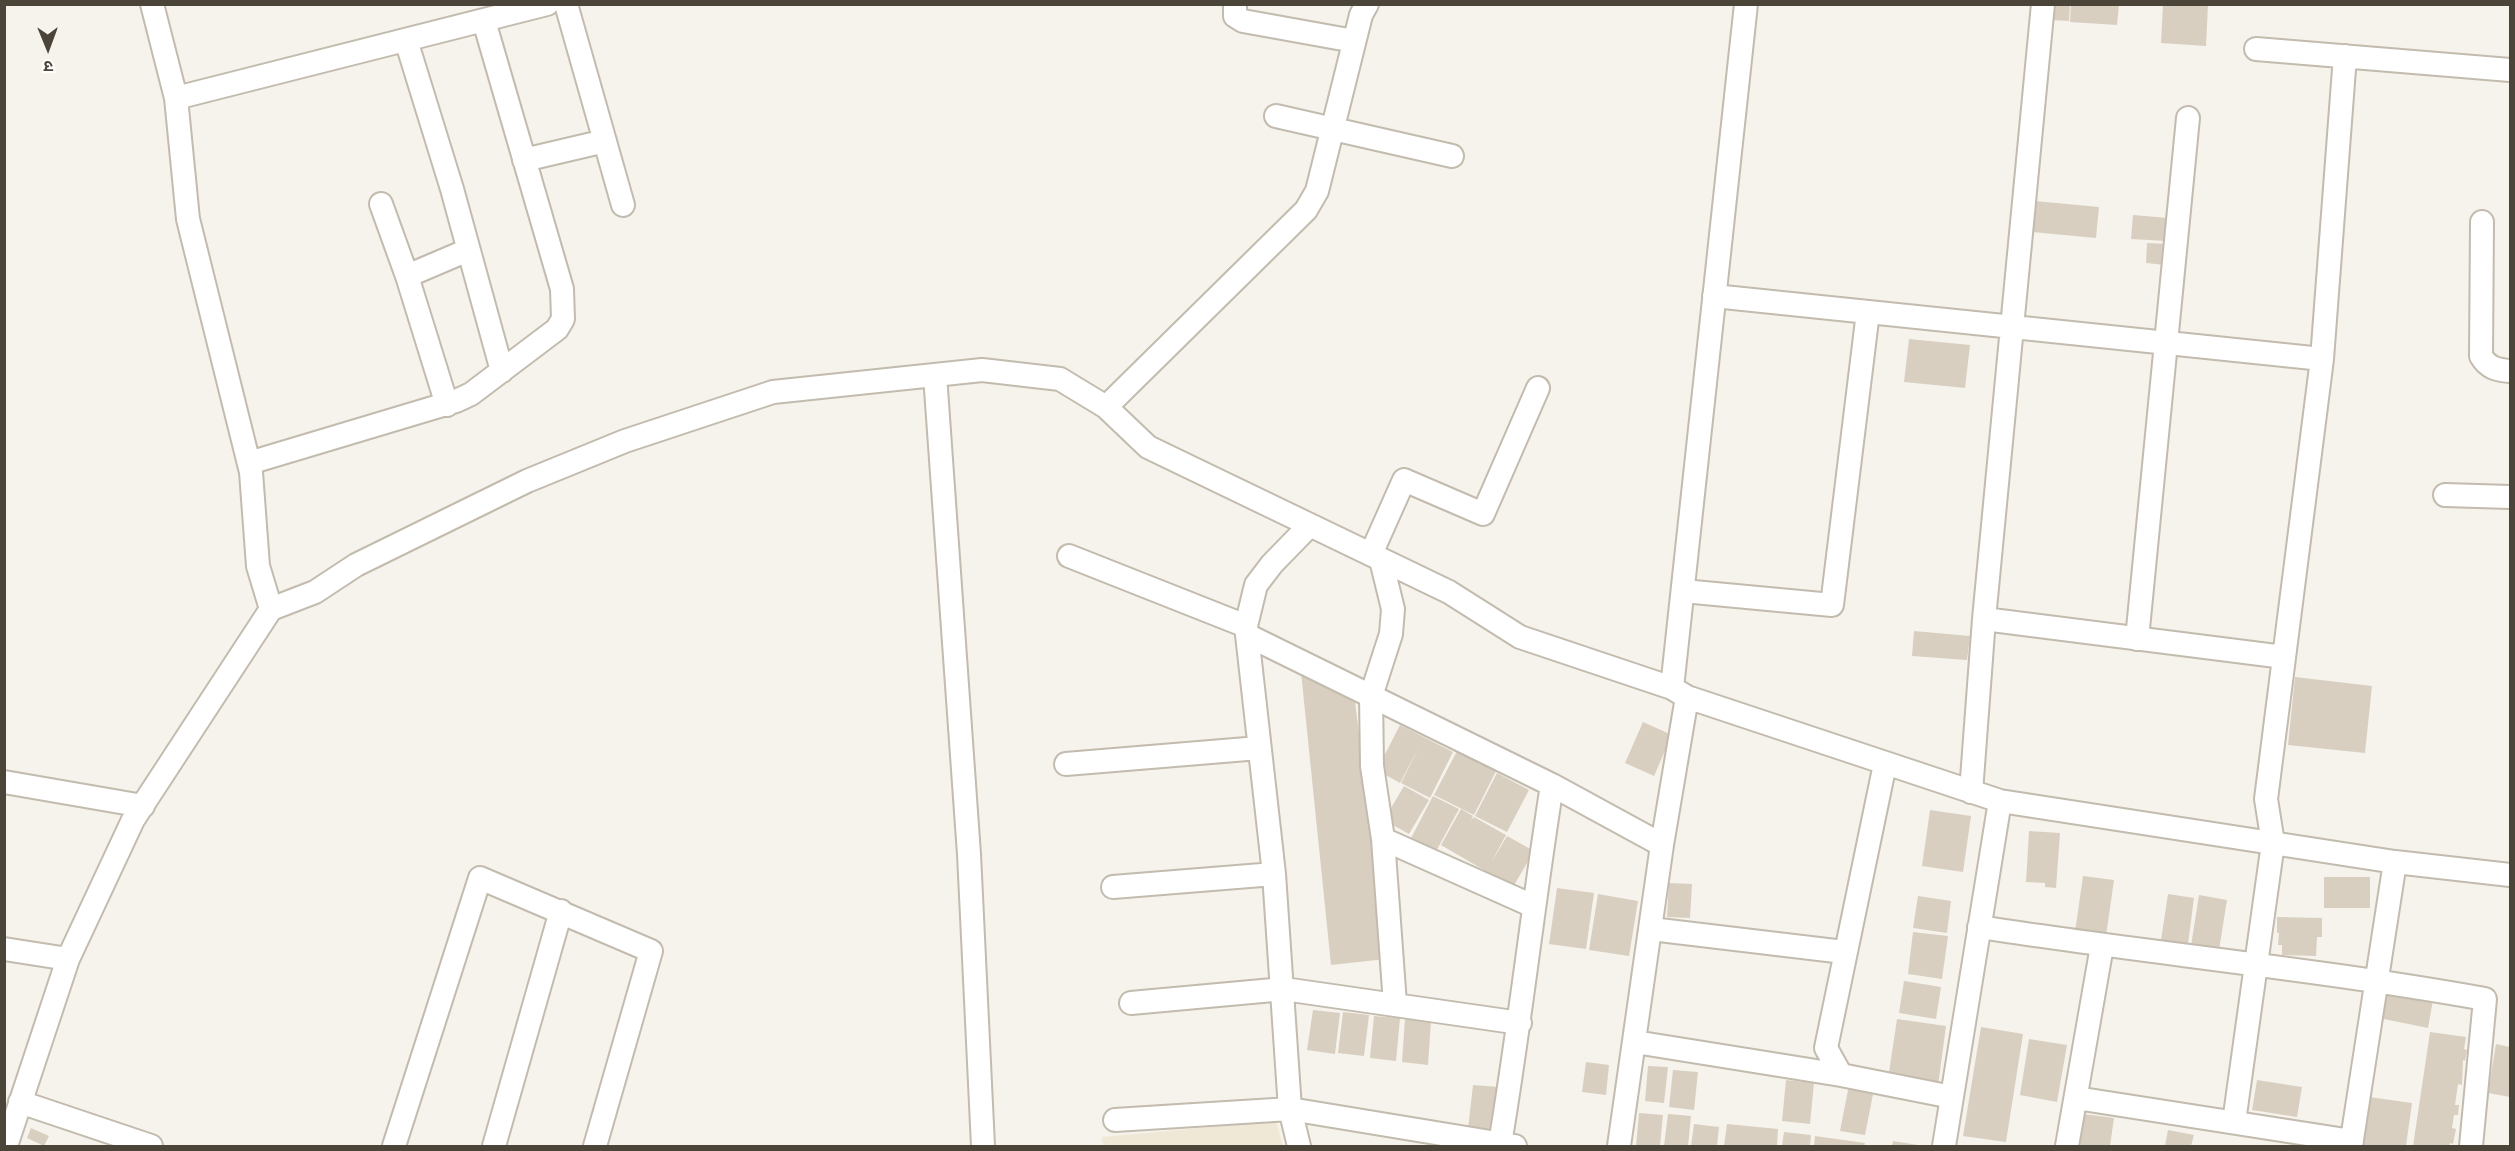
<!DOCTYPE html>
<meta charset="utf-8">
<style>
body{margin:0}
#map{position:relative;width:2515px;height:1151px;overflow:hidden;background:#f6f3ec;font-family:"Nunito Sans","Noto Sans Devanagari",sans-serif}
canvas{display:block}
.frame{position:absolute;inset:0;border:6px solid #4b4439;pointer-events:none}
.north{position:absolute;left:18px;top:18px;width:60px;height:60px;-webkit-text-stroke:4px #fff;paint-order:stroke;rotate:179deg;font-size:16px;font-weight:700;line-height:24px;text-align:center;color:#4b4439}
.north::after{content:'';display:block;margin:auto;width:21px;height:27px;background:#4b4439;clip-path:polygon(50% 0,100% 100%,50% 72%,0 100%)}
</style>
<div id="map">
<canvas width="2515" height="1151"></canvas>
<div class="frame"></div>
<div class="north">उ</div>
</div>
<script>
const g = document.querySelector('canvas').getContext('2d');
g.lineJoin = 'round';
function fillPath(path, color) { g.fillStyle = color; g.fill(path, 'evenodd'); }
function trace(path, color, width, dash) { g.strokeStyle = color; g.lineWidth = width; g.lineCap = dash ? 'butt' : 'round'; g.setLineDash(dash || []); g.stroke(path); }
fillPath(new Path2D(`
 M1276,1121L1283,1146H1103L1102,1137Z`), '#efe8d6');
fillPath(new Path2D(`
 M2053,4H2070L2069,21L2052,20Z
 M2071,4H2119L2117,25L2070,22Z
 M2163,4H2208L2206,46L2161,43Z
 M2035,201L2099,207L2096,238L2032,232Z
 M2133,215L2168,218L2166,241L2131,239Z
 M2147,243L2168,244L2166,265L2146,263Z
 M1909,339L1970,345L1965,388L1904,382Z
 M1914,631L1970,636L1967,660L1912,656Z
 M1301,672L1355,701L1386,959L1331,965Z
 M2295,677L2372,686L2365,753L2288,745Z
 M1643,722L1672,735L1654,776L1625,763Z
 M1400,725L1453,752L1430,798L1401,783L1420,745L1400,783L1377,770Z
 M1457,751L1496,771L1474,815L1434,795Z
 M1497,773L1529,790L1507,832L1475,816Z
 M1404,786L1429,800L1409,834L1384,820Z
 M1433,796L1459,809L1434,855L1409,842Z
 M1461,809L1473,816L1471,820L1474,817L1506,835L1491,863L1507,836L1534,851L1513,887L1441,845Z
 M1930,810L1971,816L1963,872L1922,866Z
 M2029,831L2060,833L2056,888L2045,887V883L2026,882Z
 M2083,876L2114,880L2106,936L2075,932Z
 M2324,877H2370V908H2324Z
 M1669,883L1692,884L1690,918L1667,917Z
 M1557,888L1594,893L1586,949L1549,944Z
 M1598,894L1638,901L1629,956L1589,950Z
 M2168,894L2194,898L2188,944L2161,940Z
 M2199,895L2227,900L2219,950L2191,946Z
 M1918,896L1951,901L1947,933L1913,928Z
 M2277,917L2322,918V937H2317L2316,956L2282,955V945H2278L2279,933H2277Z
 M1913,932L1948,936L1942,979L1908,974Z
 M1904,981L1941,987L1936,1019L1899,1013Z
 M2380,983L2434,994L2428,1028L2374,1017Z
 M1313,1010L1340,1013L1335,1054L1307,1050Z
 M1343,1012L1369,1015L1364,1056L1338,1053Z
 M1374,1016L1400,1018L1396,1061L1370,1058Z
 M1405,1019L1431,1021L1428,1065L1402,1062Z
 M1897,1019L1946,1026L1938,1086L1888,1079Z
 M1981,1027L2023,1034L2006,1142L1963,1136Z
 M2430,1032L2466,1037L2464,1049L2467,1050L2465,1061L2463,1060L2462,1085L2458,1084L2455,1105H2459L2458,1115H2454L2452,1128L2456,1129L2453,1144L2450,1143L2449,1146H2413Z
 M2029,1039L2067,1045L2057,1102L2020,1095Z
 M2496,1044L2510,1047V1097L2488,1093Z
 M1586,1062L1609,1065L1606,1095L1582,1092Z
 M1648,1066L1668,1067L1664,1103L1645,1101Z
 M1673,1070L1698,1072L1694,1110L1669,1107Z
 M1786,1080L1814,1083L1810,1124L1782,1121Z
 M2257,1080L2302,1087L2297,1117L2252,1110Z
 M1473,1085L1499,1087L1495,1132L1468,1129Z
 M1849,1085L1874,1089L1865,1135L1840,1131Z
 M2369,1097L2412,1103L2406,1146H2362Z
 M1639,1113L1663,1115L1660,1146H1636Z
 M1668,1114L1691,1116L1688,1146H1664Z
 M2084,1114L2114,1118L2110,1146H2080Z
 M1694,1124L1719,1127L1717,1146H1691Z
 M1727,1124L1778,1129L1777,1146H1724Z
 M31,1128L49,1136L44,1146L27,1138Z
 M2168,1130L2194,1135L2191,1146H2165Z
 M1784,1132L1811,1135L1810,1146H1782Z
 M1815,1136L1865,1143L1864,1146H1814Z
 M1893,1141L1918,1145V1146H1892Z`), '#d8cfc1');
const minor = new Path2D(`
 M152,4L176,98L188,219L251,472L258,566L271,609
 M566,4L623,205
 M1235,4V16L1243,21L1354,41
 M406,40L452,189L502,371
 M2256,49L2510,70
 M176,98L547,4
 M1276,116L1452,156
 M524,160L605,141
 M381,204L407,276L447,405
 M2482,222L2481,356C2488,368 2497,370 2510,371
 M407,276L468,250
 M1714,296L2322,359
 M935,375L969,854L983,1146
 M1106,407L1306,210L1317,191L1361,15L1367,4
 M249,463L456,401L471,394L557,329L563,319L562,289L484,21
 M2445,495L2510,497
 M1371,554L1404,480L1483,514L1538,388
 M1069,556L1246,626
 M1381,560L1393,609L1391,634L1371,696L1372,766L1383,839L1395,1004
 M1683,591L1832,605L1868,312
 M1984,619L2284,657
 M1247,635L1552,785L1662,845
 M2137,639L2188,118
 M1672,688L1746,4
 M1066,764L1259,748
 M1885,764L1826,1048L1841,1075L1952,1097
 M4,782L143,806
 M1971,792L1984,619L2043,4
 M1383,839L1533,906
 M1113,887L1274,874
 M1979,927C2148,953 2318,969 2485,999L2471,1146
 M1651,929L1844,952
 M4,949L68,959
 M1131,1003L1284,989L1520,1023
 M1635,1042L1841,1075
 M2076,1098L2352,1141
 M20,1102L151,1146
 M1115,1120L1290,1109L1515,1146
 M2234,1122L2273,843L2266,799L2322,359L2345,56
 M1500,1144C1520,1025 1533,905 1552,785
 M6,1146L68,959L133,820L271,609L315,592L356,565L527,481L625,441L773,392L982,370L1060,379L1106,407L1148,447L1449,592L1520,637L1672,688L1687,697L2000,801L2395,862L2510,875
 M394,1146L480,878L651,951L595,1146
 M494,1146L561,911
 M1299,1146L1290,1109L1274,874L1246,626L1256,585L1272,564L1310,525
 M1619,1146L1662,845L1687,697
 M1944,1146L2000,801
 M2067,1146L2102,946
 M2351,1146L2395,862`);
trace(minor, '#c2bbae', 26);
trace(minor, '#fff', 22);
</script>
